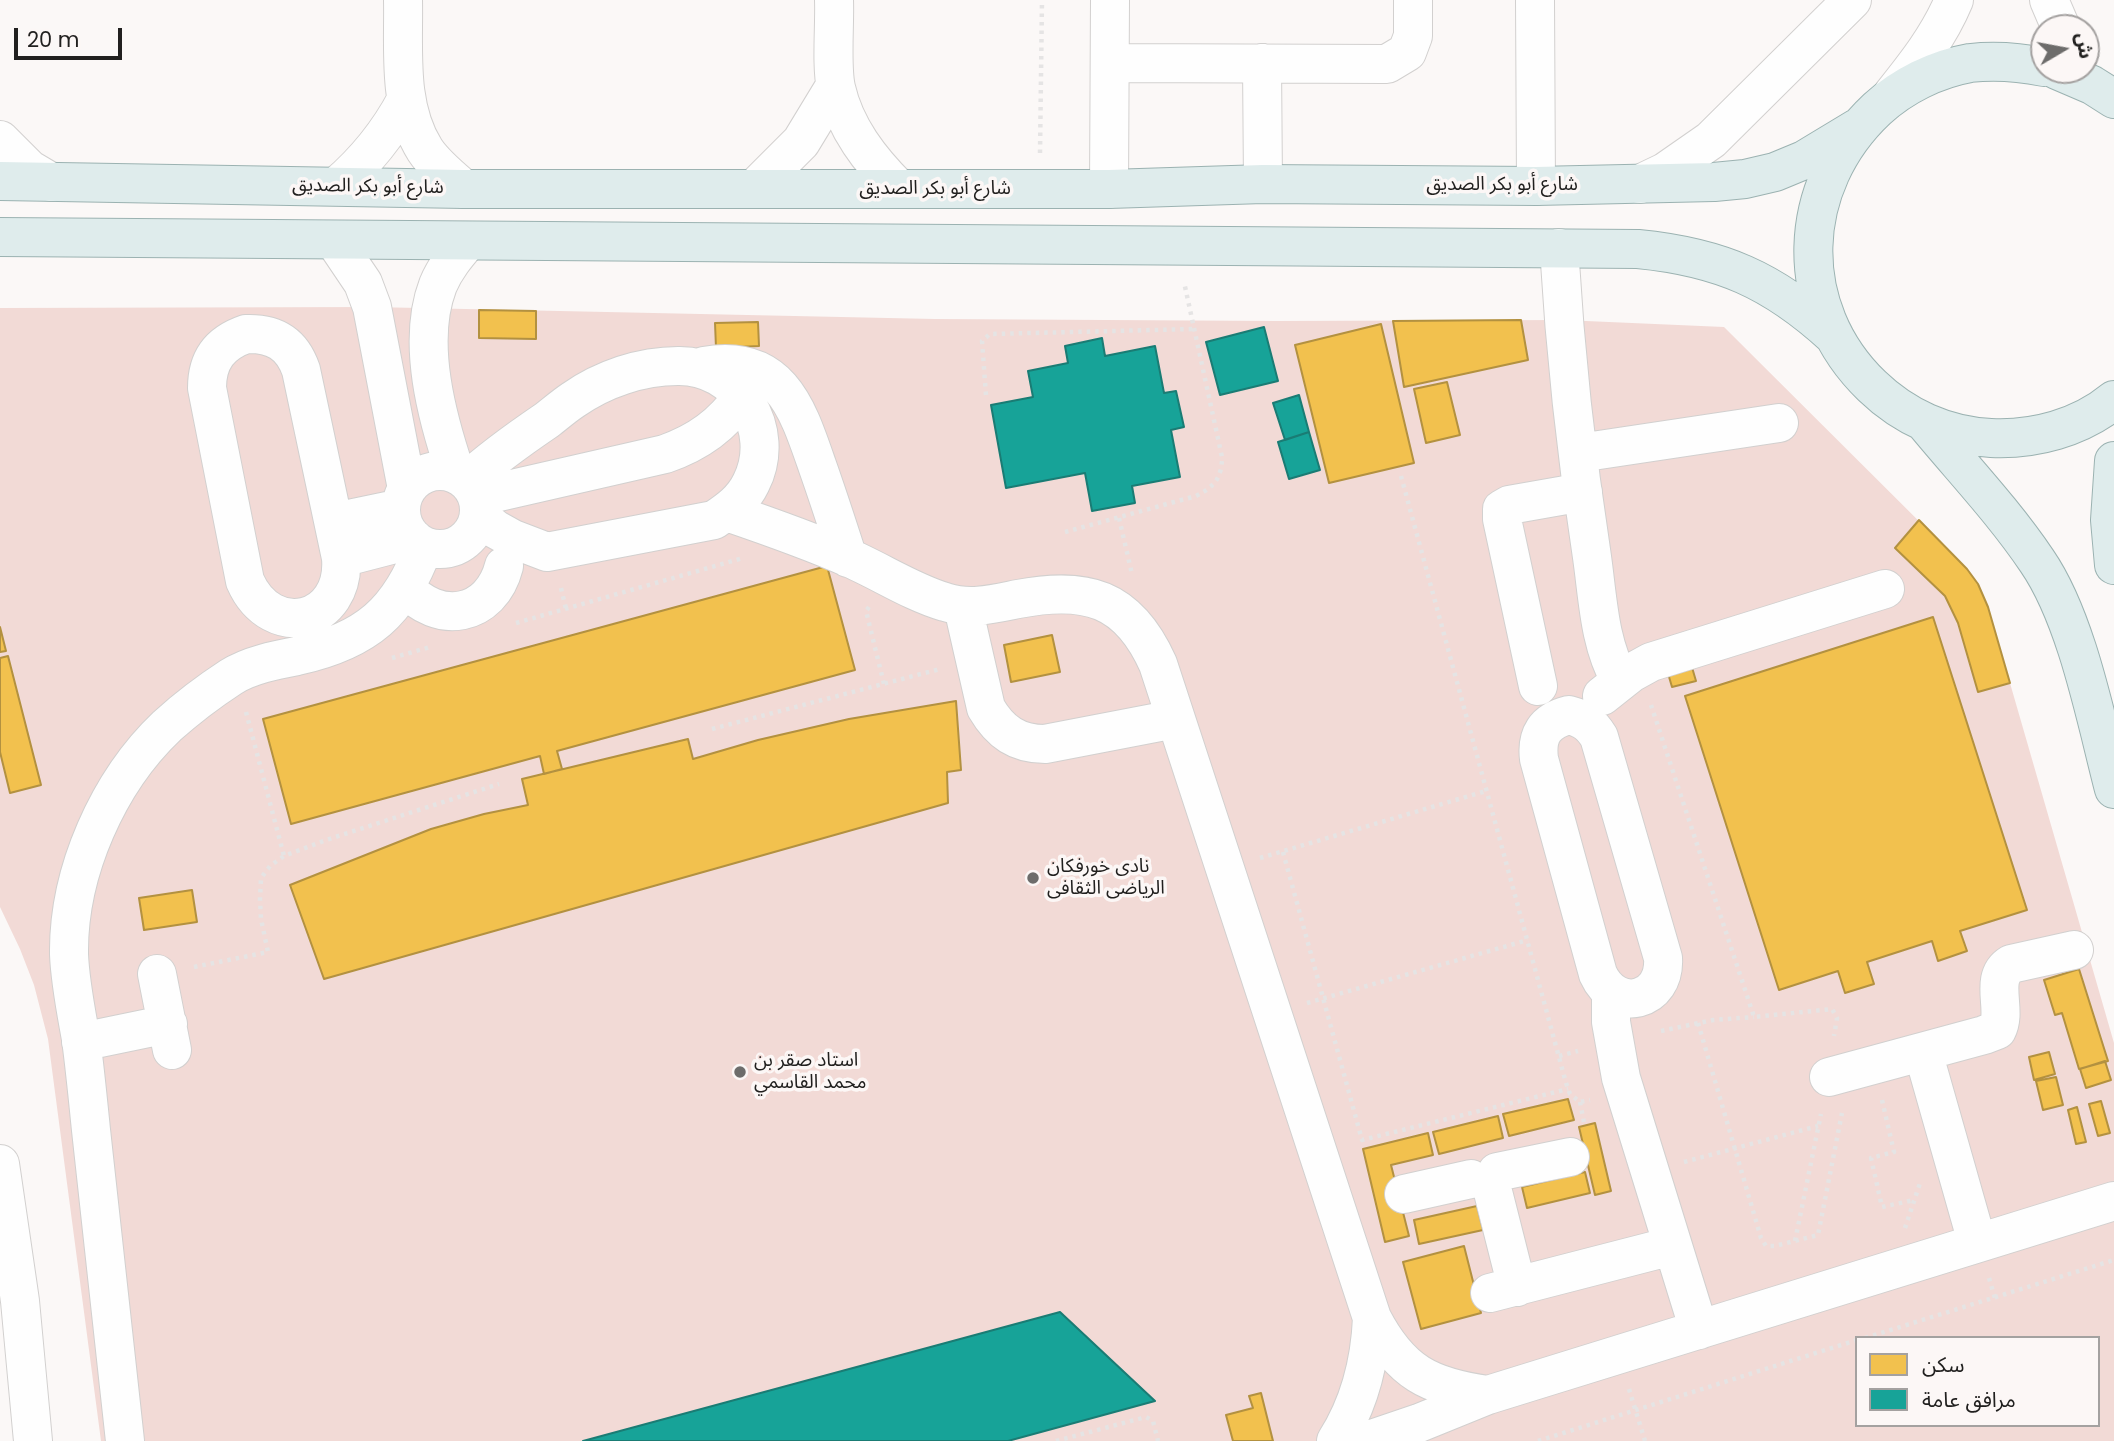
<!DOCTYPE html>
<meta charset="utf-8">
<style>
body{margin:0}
#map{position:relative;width:2114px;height:1441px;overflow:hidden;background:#fbf8f7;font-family:Poppins,"Noto Sans Arabic",sans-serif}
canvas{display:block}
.legend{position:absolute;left:1855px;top:1336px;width:245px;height:91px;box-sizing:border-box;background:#fcf7f6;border:2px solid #a4a1a0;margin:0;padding:9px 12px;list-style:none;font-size:21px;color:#21201f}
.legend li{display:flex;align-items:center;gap:14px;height:35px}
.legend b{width:35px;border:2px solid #a4a1a0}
.north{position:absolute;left:2030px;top:14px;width:70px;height:70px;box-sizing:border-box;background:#fcf7f6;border:2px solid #a4a1a0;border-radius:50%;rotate:80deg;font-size:19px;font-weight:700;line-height:28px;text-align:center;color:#21201f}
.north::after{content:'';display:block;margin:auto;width:24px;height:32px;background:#6d6c6b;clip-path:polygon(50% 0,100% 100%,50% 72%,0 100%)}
.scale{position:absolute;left:14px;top:28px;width:108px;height:32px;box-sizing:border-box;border:4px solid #21201f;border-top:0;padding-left:9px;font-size:21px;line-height:24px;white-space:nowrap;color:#21201f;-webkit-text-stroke:5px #fcf7f6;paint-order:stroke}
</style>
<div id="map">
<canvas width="2114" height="1441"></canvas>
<ul class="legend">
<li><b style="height:19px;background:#f2c14e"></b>سكن</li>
<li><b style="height:19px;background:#17a398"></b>مرافق عامة</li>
</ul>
<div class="north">ش</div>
<div class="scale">20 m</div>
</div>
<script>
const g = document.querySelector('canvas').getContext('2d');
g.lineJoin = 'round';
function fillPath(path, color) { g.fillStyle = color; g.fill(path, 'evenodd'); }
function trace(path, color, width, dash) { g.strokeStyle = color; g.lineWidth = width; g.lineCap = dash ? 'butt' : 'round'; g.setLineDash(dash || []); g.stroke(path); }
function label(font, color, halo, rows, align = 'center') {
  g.font = font + ' Poppins,"Noto Sans Arabic",sans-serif'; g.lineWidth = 7; g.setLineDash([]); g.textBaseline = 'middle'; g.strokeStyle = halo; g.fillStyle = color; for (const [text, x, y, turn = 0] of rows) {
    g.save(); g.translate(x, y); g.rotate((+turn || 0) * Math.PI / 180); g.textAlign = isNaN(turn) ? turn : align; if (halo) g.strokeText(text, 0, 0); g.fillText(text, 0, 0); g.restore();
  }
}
fillPath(new Path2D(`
 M372,307L935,319L1277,321L1563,320L1724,327L1967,569L1978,584L1988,607L2114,1043V1441H101L48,1039L34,985L20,949L0,907V308ZM1857,1338H2098V1425H1857Z`), '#f2dad6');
const homes = new Path2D(`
 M479,310L536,311V339L479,338Z
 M1521,320L1528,360L1404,387L1393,321Z
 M758,322L759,346L716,348L715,323Z
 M1381,324L1414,463L1329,483L1295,345Z
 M1447,382L1460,435L1426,443L1414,389Z
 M1919,520L1967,569L1978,584L1988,607L2010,683L1978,692L1958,623L1945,596L1895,548Z
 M827,566L855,670L557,751L562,769L544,774L540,756L291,824L263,719Z
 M1933,617L2027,910L1960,931L1967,951L1938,961L1932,941L1867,962L1874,984L1845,993L1838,971L1779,990L1685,696Z
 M0,627L6,651L0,652Z
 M1052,635L1060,672L1011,682L1004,645Z
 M8,656L41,785L10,793L0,752V658Z
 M1691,664L1696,681L1672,687L1667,670Z
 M956,701L961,770L947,772L948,803L324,979L290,885L431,829L484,814L528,805L522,779L688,739L693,759L758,740L849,719Z
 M192,890L197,922L144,930L139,898Z
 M2079,969L2108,1061L2079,1069L2062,1013L2055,1015L2044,980Z
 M2049,1052L2055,1074L2034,1080L2029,1057Z
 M2105,1061L2111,1080L2086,1088L2080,1069Z
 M2056,1077L2063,1105L2043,1110L2036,1081Z
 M1568,1099L1574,1120L1509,1136L1503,1114Z
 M2101,1101L2110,1133L2098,1136L2089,1104Z
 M2077,1107L2086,1142L2076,1144L2068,1110Z
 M1498,1116L1503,1138L1439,1154L1433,1132Z
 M1595,1123L1611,1191L1595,1195L1579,1127Z
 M1428,1133L1433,1155L1391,1165L1409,1236L1385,1242L1363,1149Z
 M1585,1172L1590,1193L1527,1208L1522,1187Z
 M1477,1206L1483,1230L1419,1244L1414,1220Z
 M1464,1246L1481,1313L1421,1329L1403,1262Z
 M1261,1393L1273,1441H1233L1226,1415L1253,1408L1249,1396Z`);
fillPath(homes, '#f2c14e');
trace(homes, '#b39140', 2);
const public = new Path2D(`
 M1264,327L1278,381L1220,395L1206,342Z
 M1102,338L1105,356L1155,346L1164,393L1176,391L1184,427L1171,430L1180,477L1132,486L1135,503L1092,511L1085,473L1006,488L991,405L1033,397L1028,371L1068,363L1065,346Z
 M1299,395L1309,432L1285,440L1273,403Z
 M1309,432L1320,470L1289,479L1278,442Z
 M1060,1312L1155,1401L1008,1441H583Z`);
fillPath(public, '#17a398');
trace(public, '#1a7c74', 2);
const minor = new Path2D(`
 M403,0C404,49 397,106 425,150C435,165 450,177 464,189
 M834,0C835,24 831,66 836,88C845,128 870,160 899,189
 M1535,0L1536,186
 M2049,0L2061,28
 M1110,63L1387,64L1407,52L1413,36V0
 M1262,63L1263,184
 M1892,95C1916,65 1939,36 1954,0
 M0,140L29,169L51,182
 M1640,184L1665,172L1711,140L1852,0
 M337,186C366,161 388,134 406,100
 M754,189L801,142L835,86
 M1109,189L1110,0
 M334,240L363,283L372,307L407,489
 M1559,248C1565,351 1576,454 1592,557C1598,599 1599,643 1620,680
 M246,334C274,333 292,344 301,370L341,558C346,623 272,642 245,581L207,388C207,360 220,343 246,334Z
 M704,366C780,353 797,407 817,465C828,496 838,527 848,558
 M1579,453L1779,423
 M401 510a39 39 0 1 1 78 0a39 39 0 1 1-78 0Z
 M456,474C437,418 416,342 438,285C445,268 456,255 468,241
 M467,481C492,458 519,439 547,420C556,413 564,406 573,400C603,379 641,366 678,366C738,365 778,430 751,483C743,500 729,510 714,520L547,552L513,539L495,529L479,516
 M477,497L665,454C699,442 722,425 743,396
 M727,512C768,526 808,540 847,557C880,571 911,592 945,602C970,610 993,604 1018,599C1086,586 1128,597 1158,664L1372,1318C1400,1372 1429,1387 1488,1395
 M334,522L401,508
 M341,558L414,539
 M405,587C438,626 491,617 504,566
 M963,607L986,708C1000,732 1017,744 1045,744L1175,719
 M1538,686L1502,519V509L1509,505L1583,492
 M1602,696L1631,673L1651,662L1885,589
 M1569,715C1584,719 1591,724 1599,737L1663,958C1666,1002 1616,1014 1598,974L1539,759C1536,735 1545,721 1569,715Z
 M157,974L172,1050
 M1611,993V1022L1621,1078L1699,1330
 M81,1042L168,1024
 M1923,1052L1977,1242
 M1829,1077L1984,1035L1997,1030C2008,1010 1988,978 2011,964L2074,950
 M0,1164L20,1301L33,1441
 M1497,1172L1570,1157
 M1492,1188L1517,1287
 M1404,1194L1471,1179
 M1490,1293L1672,1246
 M125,1441C114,1337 102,1234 91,1130C88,1100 85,1069 81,1039C76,1011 70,982 69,954C68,872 108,782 167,726C187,708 208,692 231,677C250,665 276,660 297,656C366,641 400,612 424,546
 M1336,1441C1360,1403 1370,1363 1372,1318
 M1366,1441L1419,1423L1488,1395L2114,1201`);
const major = new Path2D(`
 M2044,67C2019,62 1996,60 1970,63C1936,69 1902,86 1877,109C1795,186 1791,308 1872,386C1904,417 1946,436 1991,438C2034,440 2080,428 2114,400
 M2057,70L2092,85L2114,99
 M0,181L464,189H1109L1263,184L1536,186L1714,182L1745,179L1775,172L1804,160L1857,128
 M0,237L1638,249C1720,257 1773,280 1834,336
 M1925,423C1963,469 2004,512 2037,561C2077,619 2096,720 2114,789
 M2114,461L2110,520L2114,565`);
trace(minor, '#d2d0cf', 40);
trace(major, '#9bb2b1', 40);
trace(new Path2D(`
 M1040,153L1042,0
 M986,395L982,341L990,334L1194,329
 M1401,476L1566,1083L1570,1094L1580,1102L1590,1100
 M1119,518L1132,574
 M1065,532L1196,496C1214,487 1222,478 1222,457L1184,282
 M561,588L566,609
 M869,607L866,611L884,684
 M516,623L743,558
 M392,658L430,647
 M1651,705L1754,1017L1832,1009L1837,1018L1834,1036
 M246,712L284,856
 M712,729L940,669
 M1283,852L1362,1140L1568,1089
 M1260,858L1486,791
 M194,967L268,952L261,919L260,899L261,878L270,866L284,856L326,840L499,784
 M1307,1003L1528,940
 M1698,1023L1761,1238L1766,1246H1775L1818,1235L1842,1113
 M1661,1031L1713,1020L1754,1017
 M1559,1056L1578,1051
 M1882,1100L1894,1152L1871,1158L1882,1207L1914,1200
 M1580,1102L1584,1122
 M1684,1162L1818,1126
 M1905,1228L1920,1183
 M1795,1241L1821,1114
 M1989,1278L1995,1298
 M1865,1338L2114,1260
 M1629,1389L1645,1441
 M1056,1441L1146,1417L1153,1421L1158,1441
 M1538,1441L1857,1340`), '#e5e4e4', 4.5, [3.5, 5]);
trace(minor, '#fefefe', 38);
trace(major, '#dfecec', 38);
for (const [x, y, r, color] of [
 [1033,878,7,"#6d6c6b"],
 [740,1072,7,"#6d6c6b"]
]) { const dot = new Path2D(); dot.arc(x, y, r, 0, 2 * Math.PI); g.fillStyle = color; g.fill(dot); trace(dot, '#fcf7f6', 2.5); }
label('19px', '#21201f', '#fcf7f6', [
 ["شارع أبو بكر الصديق",1502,185],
 ["شارع أبو بكر الصديق",368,187,1],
 ["شارع أبو بكر الصديق",935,189]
]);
label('19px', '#21201f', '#fcf7f6', [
 ["نادى خورفكان",1047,867],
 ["الرياضى الثقافى",1047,889],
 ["استاد صقر بن",754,1061],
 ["محمد القاسمي",754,1083]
], 'left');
</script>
